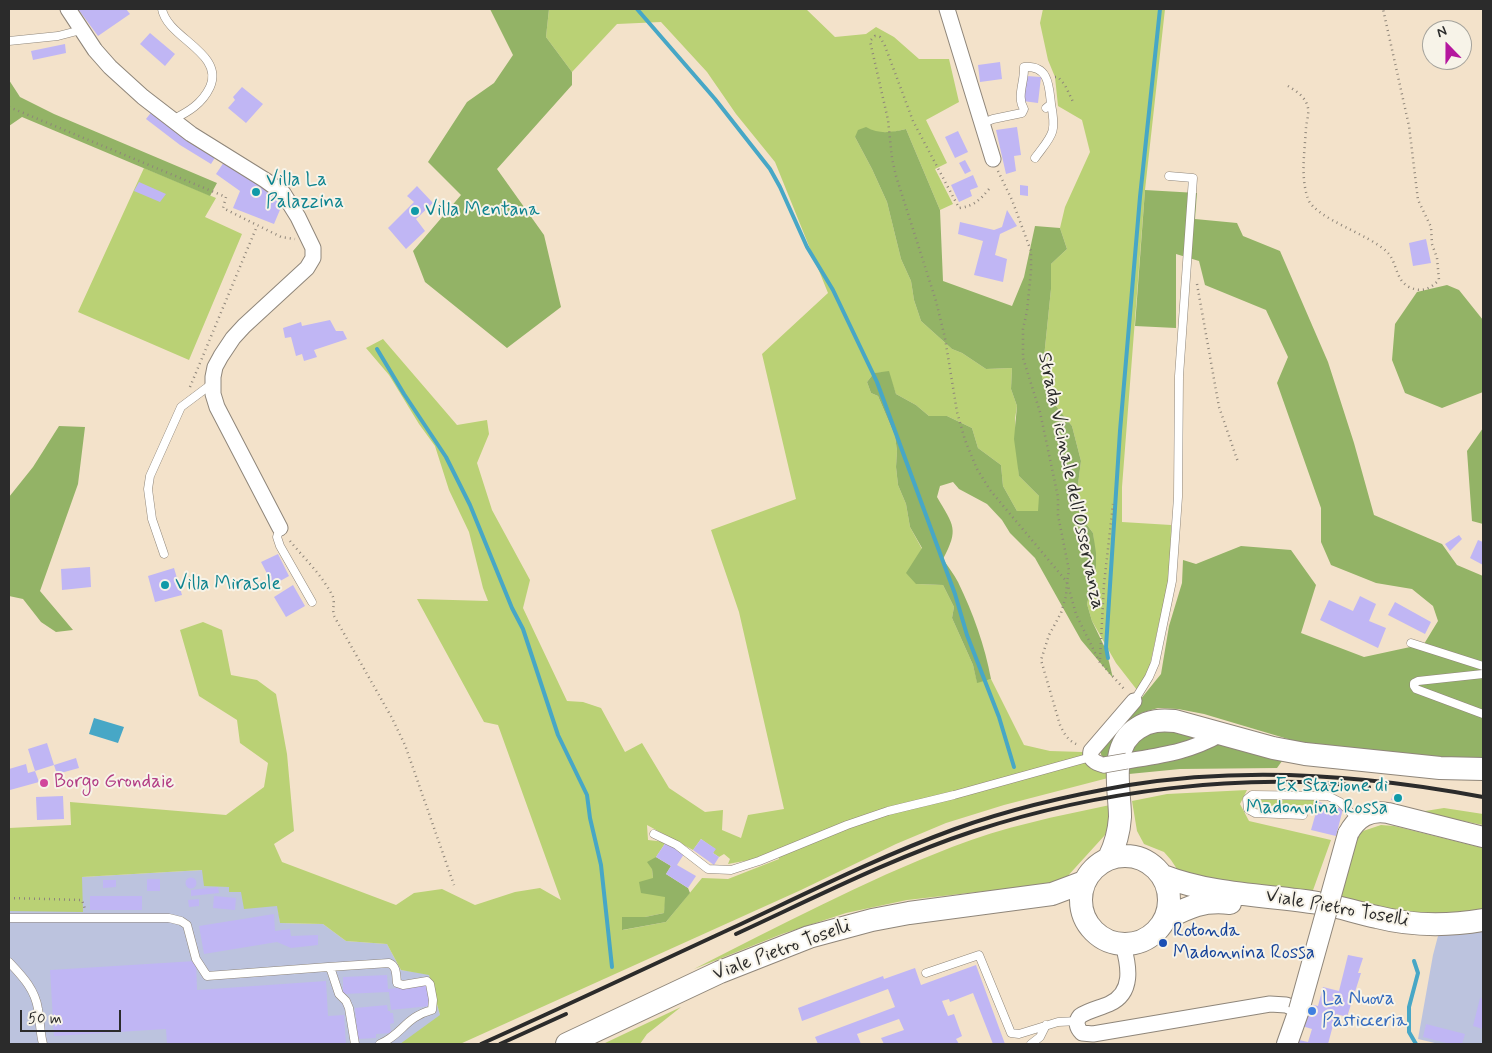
<!DOCTYPE html>
<style>
body{margin:0}
#map{position:relative;width:1492px;height:1053px;overflow:hidden;background:#f3e2ca;font-family:Mynerve,sans-serif}
canvas{display:block}
.frame{position:absolute;inset:0;border:10px solid #2b2b2b;pointer-events:none}
.north{position:absolute;left:1422px;top:20px;width:50px;height:50px;box-sizing:border-box;background:#f7f3e8;border:1px solid #a5a39c;border-radius:50%;rotate:338deg;font-size:14px;font-weight:700;line-height:20px;text-align:center;color:#2b2b2b}
.north::after{content:'';display:block;margin:auto;width:18px;height:22px;background:#b5179e;clip-path:polygon(50% 0,100% 100%,50% 72%,0 100%)}
.scale{position:absolute;left:20px;top:1010px;width:101px;height:22px;box-sizing:border-box;border:2px solid #2b2b2b;border-top:0;padding-left:6px;font-size:15px;line-height:18px;white-space:nowrap;color:#2b2b2b;-webkit-text-stroke:4px #f7f3e8;paint-order:stroke}
</style>
<div id="map">
<canvas width="1492" height="1053"></canvas>
<div class="frame"></div>
<div class="north">N</div>
<div class="scale">50 m</div>
</div>
<script>
const g = document.querySelector('canvas').getContext('2d');
g.lineJoin = 'round';
function fillPath(path, color) { g.fillStyle = color; g.fill(path, 'evenodd'); }
function trace(path, color, width, dash) { g.strokeStyle = color; g.lineWidth = width; g.lineCap = dash ? 'butt' : 'round'; g.setLineDash(dash || []); g.stroke(path); }
function label(font, color, halo, rows, align = 'center') {
  g.font = font + ' Mynerve,sans-serif'; g.lineWidth = 4; g.setLineDash([]); g.textBaseline = 'middle'; g.strokeStyle = halo; g.fillStyle = color; for (const [text, x, y, turn = 0] of rows) {
    g.save(); g.translate(x, y); g.rotate((+turn || 0) * Math.PI / 180); g.textAlign = isNaN(turn) ? turn : align; if (halo) g.strokeText(text, 0, 0); g.fillText(text, 0, 0); g.restore();
  }
}
fillPath(new Path2D(`
 M202,870L229,887L278,906L280,923L323,924L346,941L387,944L401,970L429,974L448,1044H9V888L82,877Z
 M1483,912V1044H1439L1418,1039L1433,955L1443,917Z`), '#bcc3de');
fillPath(new Path2D(`
 M549,9H806L835,37L866,34L876,27L894,37L919,59H949L959,102L926,120L947,163L935,169L953,204L940,210L906,129L889,133L874,132L855,137L872,169L887,202L901,259L911,281L914,300L921,321L952,349L962,353L986,369L1012,368L1011,389L1017,406L1015,419L1019,476L1039,496V511H1017L1003,486L1001,465L978,448L972,428L947,416H929L916,405L896,394L888,372L874,373L867,382L871,393L878,396L895,436L897,451L896,467L898,485L906,504L910,527L922,549L916,584L943,585L954,607L952,618L973,665L977,682L991,679L1024,745L1050,751L1083,752L1093,766L1107,769L1108,778L1004,805L946,823L896,844L801,890L460,1044H400L440,1015L429,975L401,970L387,944L346,941L323,924L280,923L277,906L244,909L241,892H229V887L204,886L202,870L82,877L83,912L9,911V828L71,825L70,802L226,815L264,787L268,763L240,743L237,720L199,696L180,630L203,622L222,630L231,675L257,680L276,694L287,754L294,831L274,844L282,862L396,905L414,893L442,889L475,905L515,892L540,888L561,900L498,725L484,722L417,599L488,601L483,588L469,532L449,490L435,446L419,424L389,375L366,348L383,339L457,425L487,420L489,434L477,463L492,510L530,580L523,608L567,701L583,702L601,708L625,752L642,743L669,788L705,812L723,810L722,830L741,838L748,815L784,809L739,612L711,530L796,499L762,354L828,293L775,162L736,114L707,72L661,22L617,24L572,72L546,37ZM647,825L693,850L701,839L715,849L713,853L719,857L724,854L730,859L728,864L760,858L777,850L779,859L728,879L702,878L666,922L623,930L622,917H645L664,913L666,897L653,878L652,869L656,857L666,842L648,840Z
 M1043,9H1165L1145,190L1122,487V522L1171,525L1170,582L1159,623L1149,669L1137,690L1116,663L1092,621L1087,604L1096,567L1093,533L1082,518L1076,500L1081,461L1072,426L1052,401L1042,377L1051,289V264L1067,249L1060,228L1065,207L1090,152L1082,120L1058,106L1055,77L1048,60L1040,23Z
 M144,168L216,198L205,217L242,234L189,360L78,312Z
 M1247,790L1240,804L1249,821L1331,840L1312,893L1188,878L1177,869L1171,860L1164,852L1144,844L1137,831L1132,801L1167,794Z
 M1256,799H1315L1313,805L1257,806L1254,803V801Z
 M1110,805L1108,828L1105,835L1065,879L1036,887L978,892L907,900L846,913L782,934L694,969C779,926 864,881 952,847C1003,827 1057,816 1110,805Z
 M1444,808L1483,814V825L1419,812Z
 M1381,825L1394,826L1483,848V912L1427,916L1338,898L1354,839L1363,831Z
 M681,1007L647,1034L640,1044H603Z`), '#bad175');
fillPath(new Path2D(`
 M490,9H549L546,37L572,72V85L497,169L544,235L561,307L507,348L425,282L413,251L461,195L428,162L467,102L494,83L513,55Z
 M9,80L20,97L54,114L217,183L210,196L22,117L9,126Z
 M866,127C880,135 892,132 906,129L940,210L943,281L1012,306L1024,277L1035,226L1060,228L1067,249L1051,264V289L1042,377L1052,401L1072,426L1081,461L1076,500L1082,518L1093,533L1096,553V567L1087,604L1092,621L1106,650L1113,678L1081,640L1035,558L1010,533L1002,520L987,504L959,489L953,482L940,486L937,497C954,526 959,529 943,559C948,567 954,574 958,582C973,613 985,646 991,679L977,683L973,665L952,618L954,607L943,585L916,584L906,573L922,548L910,527L906,504L898,485L896,467L897,451L895,436L878,396L871,393L867,382L874,373L889,371L896,394L916,405L929,416H947L972,428L978,448L1001,465L1003,486L1017,511H1038L1039,496L1019,476L1014,439L1017,406L1011,389L1012,368L986,369L962,353L952,349L921,321L914,300L911,281L901,259L887,202L872,169L855,137L858,130Z
 M1145,190L1197,193L1195,219L1237,223L1243,236L1280,251L1328,362L1354,443L1374,515L1442,544L1457,565L1483,576V759L1471,760L1298,742L1204,714L1178,709L1158,708L1141,713L1129,721L1116,736L1108,754V759C1101,757 1100,755 1101,748L1161,674L1169,626L1182,583L1183,560L1196,564L1241,546L1291,550L1316,585L1301,633L1364,657L1424,644L1438,621L1433,606L1412,589L1376,583L1331,565L1321,542V508L1277,383L1288,357L1266,310L1205,285L1199,261L1176,254V328L1135,326Z
 M1447,285L1459,290L1483,320V392L1442,408L1405,393L1392,360L1395,324L1417,292Z
 M59,426L85,427L78,484L40,591L73,630L56,632L41,622L23,599L9,596V497L33,467Z
 M1483,428V524L1472,521L1467,451Z
 M1156,728L1204,737L1127,756L1130,745Z
 M1214,742L1282,761L1277,768L1180,769L1129,774L1126,765Z
 M656,857L671,866L666,874L688,888L690,893L666,922L622,930V917H645L664,913L665,897L641,893L639,882L653,878L652,869L647,862Z`), '#93b366');
fillPath(new Path2D(`
 M94,718L124,727L118,743L89,734Z`), '#47a7c6');
trace(new Path2D(`
 M637,9L715,99L770,169L780,187L807,247L833,290L877,382L955,594L967,635L999,717L1014,767
 M377,349L404,394L446,457L470,505L512,608L523,629L558,735L587,795L590,818L601,865L612,967
 M1108,658L1106,647L1120,431L1140,197L1160,9
 M1414,961L1418,973L1409,1007V1032L1416,1044`), '#47a7c6', 4);
fillPath(new Path2D(`
 M78,9H126L130,14L98,36Z
 M150,33L175,54L165,66L140,44Z
 M65,44L66,53L33,60L31,51Z
 M1000,62L1002,79L980,82L978,65Z
 M1026,76L1041,77L1038,103L1023,101Z
 M242,87L263,104L246,123L228,108L235,100L233,97Z
 M153,110L216,156L211,164L180,145L146,119Z
 M1017,127L1021,155L1014,156L1016,171L1006,174L996,130Z
 M958,131L968,152L955,158L945,137Z
 M965,160L971,171L965,174L959,163Z
 M224,162L274,194L282,205L274,224L233,208L240,191L216,174Z
 M973,175L978,187L970,190L972,196L959,202L951,185Z
 M139,182L166,194L160,202L134,191Z
 M1020,185L1028,186V196L1020,195Z
 M417,186L433,203L416,219L425,231L406,249L388,228L414,202L407,196Z
 M1007,210L1017,226L1000,234L995,255L1007,259L1003,282L974,275L983,241L958,234L960,222L994,230L1002,227Z
 M1426,239L1431,263L1413,266L1409,243Z
 M330,320L336,331H343L347,339L314,350L317,357L304,361L302,354L296,356L291,337L285,338L283,328L301,322L302,326Z
 M1459,535L1462,539L1450,551L1445,544Z
 M1478,540L1483,542V565L1470,558Z
 M278,554L289,576L273,585L261,562Z
 M90,567L91,587L62,590L61,569Z
 M174,568L182,595L155,602L148,576Z
 M293,585L305,606L286,617L274,597Z
 M1360,596L1376,604L1369,621L1386,628L1378,648L1320,620L1329,600L1353,611Z
 M1395,602L1431,622L1425,634L1388,615Z
 M47,743L54,765L35,771L28,749Z
 M76,758L79,768L57,774L54,765Z
 M26,764L28,773L35,771L39,782L10,790L9,769Z
 M1393,794L1404,796L1403,802L1391,800Z
 M63,796L64,819L37,820L36,797Z
 M1319,802L1343,809L1336,836L1311,830Z
 M701,839L716,849L713,853L719,857L714,865L693,850Z
 M666,842L684,854L677,865L696,876L688,888L666,874L671,866L656,857Z
 M185.5 883a5.5 5.5 0 1 1 11 0a5.5 5.5 0 1 1-11 0Z
 M147,879H160V891H147Z
 M103,880H116V887L103,888Z
 M218,887L219,893L191,896V890Z
 M90,896H142V910H90Z
 M214,896L236,898L235,910L213,908Z
 M199,899V906L189,907L188,900Z
 M274,914L275,931L290,929L291,936L318,935V945L291,948L277,942L204,954L199,926Z
 M1348,955L1363,958L1358,973H1361L1347,1017L1336,1014L1328,1044H1297L1299,1040L1308,1042L1312,1029L1302,1026L1308,1004L1318,1006L1323,987L1339,991Z
 M196,961L197,990L326,981L328,1016L344,1015L346,1044H167L166,1029L54,1036L50,970Z
 M976,965L1005,1044H993L973,993L950,1002L949,999L942,1001L948,1016L954,1014L962,1036L956,1039L959,1044H884L881,1038L904,1030L899,1019L857,1034L861,1044H818L815,1037L895,1007L888,989L802,1021L798,1008L883,976L884,979L915,968L921,985Z
 M387,975L388,989L427,985L430,1006L391,1010L389,992L343,994V977Z
 M1480,998L1483,999V1029L1473,1026Z
 M387,1005L388,1011H390V1013H393L394,1023L390,1024L391,1033L376,1034V1038L358,1039L355,1008Z
 M1426,1024L1465,1034L1462,1044H1450L1423,1037Z`), '#c0b6f4');
const lane = new Path2D(`
 M162,9C167,38 225,53 210,87C202,104 188,112 172,120
 M9,41L58,36L81,30
 M983,123L993,119L1022,113L1024,109C1016,97 1025,81 1024,67C1049,65 1049,86 1051,104L1046,108
 M1035,158C1052,135 1057,134 1051,104
 M280,528L277,537L280,546L312,602
 M164,554L152,519L148,489L150,476L181,407L213,383
 M1411,643L1483,666
 M1483,674L1418,681L1414,683V686L1416,689L1483,714
 M1134,701L1149,677L1155,663L1172,581L1178,497L1179,376L1193,178L1169,176
 M1303,815L1255,813L1248,809L1247,799L1252,795L1328,796L1340,802L1358,820
 M654,834L677,845L708,869L731,870L759,861L847,825L888,811L954,795L1091,757
 M9,918H169L181,921L187,925L196,959L207,976L328,967L331,970L339,994L346,1001L349,1008L355,1044
 M9,962C22,976 35,989 38,1009C40,1020 40,1033 43,1044
 M328,967L389,963C397,966 396,975 397,983L403,985L427,981L430,984L433,1000L432,1010C405,1017 403,1034 380,1044
 M926,973L979,955L1011,1033L1019,1034L1058,1022L1078,1021
 M1031,1044L1040,1037L1046,1025`);
const street = new Path2D(`
 M68,9L95,50L110,67L143,97L191,134L265,180L283,193L298,217L313,248V258L307,268L244,326L233,338L221,356L215,367L213,377V394L217,407L280,528
 M947,9L993,159
 M1127,761C1163,755 1189,752 1221,734
 M1104,765C1096,763 1089,760 1091,751L1134,701
 M1123,945C1129,966 1134,993 1109,1004C1100,1008 1089,1010 1080,1016C1075,1022 1077,1028 1082,1033L1093,1034L1270,1004L1286,1005L1299,1010`);
const secondary = new Path2D(`
 M1348,834C1357,817 1370,810 1388,813L1483,837
 M1287,1044L1299,1010`);
const primary = new Path2D(`
 M1081 900a44 44 0 1 1 88 0a44 44 0 1 1-88 0Z
 M1109,858C1115,846 1119,832 1120,817C1120,789 1108,746 1138,728C1150,720 1161,720 1175,721L1273,748L1305,754L1440,768L1483,769
 M1163,876C1212,895 1266,895 1318,903C1338,906 1357,913 1377,917C1412,926 1448,926 1483,920
 M1165,919C1189,907 1202,900 1230,903
 M567,1044L720,972L809,937L872,920L909,913L1052,894L1084,882`);
trace(lane, '#8f867a', 9);
trace(street, '#8f867a', 17);
trace(secondary, '#8f867a', 22);
trace(primary, '#8f867a', 24);
trace(new Path2D(`
 M1055,77H1058L1065,85L1074,104
 M1288,86C1296,91 1306,97 1308,108C1309,113 1307,121 1306,127C1305,151 1300,176 1308,199C1316,219 1369,234 1387,252C1397,261 1395,280 1409,287C1422,293 1430,289 1439,280L1437,258L1432,244L1431,227L1418,200L1409,126L1383,9
 M9,107L226,197L223,208L281,237L295,239
 M998,171L1012,200L1031,251V271L1027,311L1023,329V358L1040,412L1058,497V515L1069,570L1067,582L1076,614L1099,661L1125,690
 M989,189C980,200 974,206 959,208L913,121L885,46L880,37L875,36L870,41L888,120L892,158L896,176L936,301L945,338L957,412L965,440L977,469L990,490L1067,582L1066,596L1061,613L1049,635L1041,660L1060,725C1064,734 1069,742 1079,745
 M1197,284L1219,407L1238,462
 M190,387L257,226
 M290,541C304,558 323,576 333,597C335,603 332,609 334,616L392,718L405,745L454,885
 M1100,659L1104,584L1113,504
 M9,898L82,900L85,909`), '#8f867a', 2.5, [1, 4]);
trace(lane, '#fff', 8);
trace(street, '#fff', 15);
trace(secondary, '#fff', 20);
trace(primary, '#fff', 22);
trace(new Path2D(`
 M736,934C814,898 892,858 974,831C1097,791 1240,772 1369,787
 M481,1044C568,1005 654,964 741,924C811,891 881,856 955,829C1010,809 1071,795 1129,785C1246,766 1368,775 1483,797
 M500,1044L566,1014`), '#2b2b2b', 4);
const streetBridge = new Path2D(`
 M1104,765L1127,761`);
const secondaryBridge = new Path2D(`
 M1299,1010L1348,834`);
trace(streetBridge, '#8f867a', 17, []);
trace(secondaryBridge, '#8f867a', 22, []);
trace(streetBridge, '#fff', 15);
trace(secondaryBridge, '#fff', 20);
for (const [x, y, r, color] of [
 [256,192,5,"#0f9aa8"],
 [415,211,5,"#0f9aa8"],
 [165,585,5,"#0f9aa8"],
 [44,783,5,"#d1479c"],
 [1398,798,5,"#0f9aa8"],
 [1163,943,5,"#1a4fb4"],
 [1312,1011,5,"#3f7fe0"]
]) { const dot = new Path2D(); dot.arc(x, y, r, 0, 2 * Math.PI); g.fillStyle = color; g.fill(dot); trace(dot, '#f7f3e8', 2); }
label('19px', '#0d838f', '#f7f3e8', [
 ["Villa La",266,181],
 ["Palazzina",266,203],
 ["Villa Mentana",425,211],
 ["Villa Mirasole",175,585],
 ["Ex Stazione di",1388,787,"right"],
 ["Madonnina Rossa",1388,809,"right"]
], 'left');
label('19px', '#2b2b2b', '#f7f3e8', [
 ["Strada Vicinale dell'Osservanza",1070,481,78],
 ["Viale Pietro Toselli",1337,909,10],
 ["Viale Pietro Toselli",782,951,-20]
]);
label('19px', '#b23c85', '#f7f3e8', [
 ["Borgo Grondaie",54,783]
], 'left');
label('19px', '#164399', '#f7f3e8', [
 ["Rotonda",1173,932],
 ["Madonnina Rossa",1173,954]
], 'left');
label('19px', '#366cbe', '#f7f3e8', [
 ["La Nuova",1322,1000],
 ["Pasticceria",1322,1022]
], 'left');
</script>
